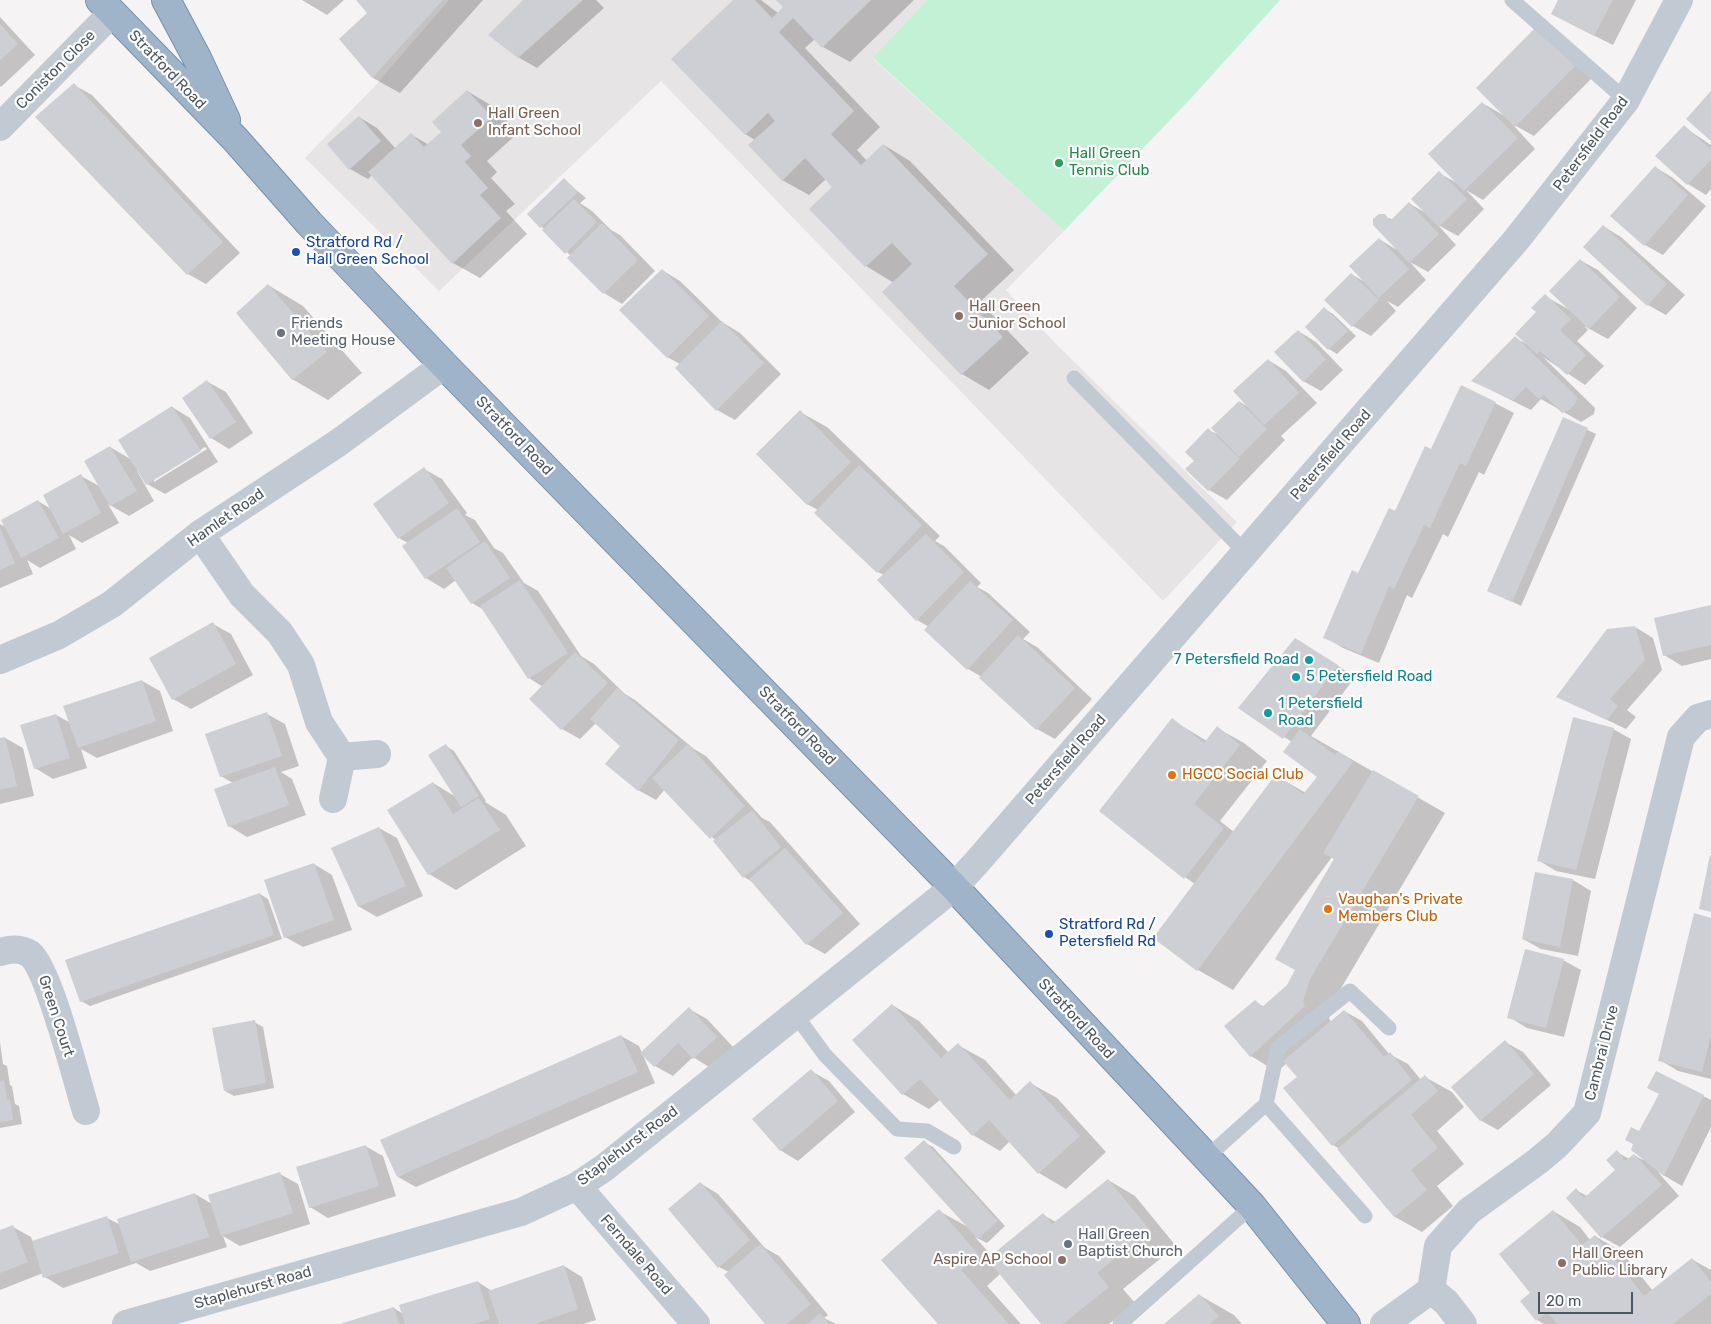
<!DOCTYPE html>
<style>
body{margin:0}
#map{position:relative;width:1711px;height:1324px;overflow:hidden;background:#f5f3f3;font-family:Rubik,sans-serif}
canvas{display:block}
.scale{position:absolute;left:1538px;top:1292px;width:95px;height:22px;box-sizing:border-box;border:2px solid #4a5661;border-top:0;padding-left:6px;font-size:15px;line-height:18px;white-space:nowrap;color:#4a5661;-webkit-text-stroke:4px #fff;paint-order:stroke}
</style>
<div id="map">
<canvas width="1711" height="1324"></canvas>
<div class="scale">20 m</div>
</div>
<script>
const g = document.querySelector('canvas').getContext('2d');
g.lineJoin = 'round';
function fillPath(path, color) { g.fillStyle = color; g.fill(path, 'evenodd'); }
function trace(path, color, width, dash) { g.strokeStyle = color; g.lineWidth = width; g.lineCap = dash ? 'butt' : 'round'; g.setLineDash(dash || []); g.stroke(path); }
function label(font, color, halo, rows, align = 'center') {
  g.font = font + ' Rubik,sans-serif'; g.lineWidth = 4.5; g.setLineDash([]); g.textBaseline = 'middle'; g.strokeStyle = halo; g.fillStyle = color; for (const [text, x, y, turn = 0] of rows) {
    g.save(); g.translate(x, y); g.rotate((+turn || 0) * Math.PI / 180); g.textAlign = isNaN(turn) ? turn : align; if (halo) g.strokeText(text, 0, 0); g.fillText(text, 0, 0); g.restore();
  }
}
fillPath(new Path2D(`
 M449,0H927L873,59L1064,231L1006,290L1054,342L1237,522L1163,601L661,81L439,291L305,158L373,88Z`), '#e6e4e5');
fillPath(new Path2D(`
 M927,0H1280L1193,96L1064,231L873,58Z`), '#c3f1d5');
fillPath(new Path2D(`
 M302,0H344L327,15Z
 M358,0H483L400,93L373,78L341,39L370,12Z
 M525,0H596L604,8L537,68L518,57Z
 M735,0H761L778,13L784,7L778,0H914L850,62L823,47L815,39L805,48L880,127L857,150L867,161L884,145L910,161L1014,270L980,302L1029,353L989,390L962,374L884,292L894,283L866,266L811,209L834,187L826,179L809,195L782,180L755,140L745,134Z
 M1559,0H1636L1613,45L1571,24Z
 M0,17L35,55L1,87L0,86Z
 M1536,29L1593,77L1534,136L1516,126L1477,88Z
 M74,85L92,95L240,253L206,284L188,274L37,117Z
 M467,91L494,107L518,133L487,161L497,172L491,178L515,204L506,211L527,234L480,278L453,263L372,175L368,179L350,169L359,117L377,128L396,149L412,135L429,145L443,132Z
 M1482,103L1505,116L1535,149L1483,200L1466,190L1484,209L1458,236L1438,225L1456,245L1428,272L1410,262L1426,280L1398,307L1387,301L1396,311L1371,336L1353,326L1351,274L1365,282L1379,239L1397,250L1384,216L1393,220L1410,204L1426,213L1439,173L1457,183Z
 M1684,127L1711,145V189L1706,195L1688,184L1657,156Z
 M1655,167L1673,178L1706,206L1663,255L1645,245Z
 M564,180L586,198L580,203L592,211L611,230L620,235L655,271L622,304L604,293L569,258L571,256L529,214Z
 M1603,226L1621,237L1685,295L1666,315L1648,305Z
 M1580,260L1598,270L1637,308L1608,339L1584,326L1588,330L1577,341L1604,366L1585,385L1543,357L1595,408L1594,414L1581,422L1541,399L1531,410L1473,381L1515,338L1527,344L1545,296L1568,309Z
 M662,270L680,281L722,322L740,333L781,374L735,420L717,410L680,364L667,357Z
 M268,285L303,306L362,373L328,400L292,379Z
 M1325,309L1333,314L1356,336L1337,354L1329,349Z
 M1298,331L1316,342L1343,370L1321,391L1303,381Z
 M1268,360L1286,371L1317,403L1281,436L1285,440L1227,500L1209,490L1196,461L1208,430L1219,435L1240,402L1250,408Z
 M208,382L226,392L253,433L229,449L211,438Z
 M1462,386L1514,413L1484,475L1479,472L1448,537L1443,534L1412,598L1407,595L1379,663L1343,648L1325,637L1358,574L1431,450Z
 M172,407L190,418L218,462L165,494L147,484L139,470L137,471L154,501L129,516L108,504L119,523L82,543L69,535L76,549L40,568L27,560L33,574L0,588V524L6,527L38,501L51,509L81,476L101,487L110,447L132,460ZM205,447L207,449L154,482V479Z
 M800,412L827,427L940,536L935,541L944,546L981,583L977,587L988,593L1030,632L1023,639L1037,647L1092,699L1055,739L1037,729L982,677L968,669L929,627L917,620L879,580L884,575L878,572L818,510L807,504Z
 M1564,419L1596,434L1521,606L1488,590Z
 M424,469L442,479L467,513L465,515L475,520L494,548L503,553L524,583L538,591L581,656L594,664L625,694L635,700L694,749L706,756L762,818L770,822L860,924L825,954L807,944L754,883L744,877L716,841L665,789L656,800L638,790L622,745L596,723L580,739L562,729L531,699L543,687L529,678L484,610L472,603L456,580L444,589L426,578L404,546L408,543L399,538L375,504Z
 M1711,606V659L1682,666L1664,655Z
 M213,624L231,634L253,675L191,709L173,699Z
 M1635,627L1653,638L1662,670L1627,710L1636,717L1626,729L1557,696Z
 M1296,639L1355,677L1311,736L1445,813L1337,995L1329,1018L1331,1022L1344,1011L1362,1021L1389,1054L1408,1064L1421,1080L1425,1077L1452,1092L1464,1107L1437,1131L1464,1164L1437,1186L1453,1206L1422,1232L1395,1217L1338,1148L1333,1145L1298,1077L1287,1063L1277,1072L1251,1056L1255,1001L1264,1007L1288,986L1296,970L1335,858L1332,857L1233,990L1198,970L1195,884L1185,877L1172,720L1207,741L1217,728L1244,743L1267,761L1220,821L1234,832L1276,776L1306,793L1318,776L1292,742L1240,708Z
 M142,681L160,691L173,731L97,758L81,749L87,768L53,779L35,768L56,715L71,723Z
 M267,714L285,724L299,766L281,772L292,779L306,815L247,837L229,826L233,783L221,776Z
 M1613,729L1631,739L1595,879L1556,871L1538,860Z
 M5,738L23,748L34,796L0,804V739Z
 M446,746L454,751L486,801L485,802L506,815L526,846L456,890L429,874L433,783L456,797Z
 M379,828L397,838L423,896L377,917L358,906Z
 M314,864L332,875L352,930L303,947L285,937Z
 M1573,880L1591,891L1578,956L1541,949L1523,939Z
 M260,894L268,899L282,939L90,1006L81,1001Z
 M1711,919V1079L1678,1071L1660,1060Z
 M1563,960L1581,970L1564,1037L1527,1028L1509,1017Z
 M892,1005L919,1021L949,1053L958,1045L985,1060L1017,1096L1030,1083L1057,1098L1106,1152L1066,1189L1039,1173L1010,1141L1000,1151L973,1135L940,1100L929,1109L903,1094Z
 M689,1009L707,1019L734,1048L712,1069L693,1057L673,1076L655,1066L642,1053L655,1083L416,1187L398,1177L621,1036L639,1046L642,1053Z
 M254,1022L263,1027L274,1088L234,1096L225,1091Z
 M0,1042L3,1064L7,1066L10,1085L12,1086L15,1104L19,1106L22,1124L0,1128Z
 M1505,1042L1523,1052L1551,1085L1498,1130L1480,1120Z
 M811,1071L829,1081L855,1112L798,1161L780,1150Z
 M1703,1096L1711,1100V1127L1682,1186L1658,1172L1679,1196L1620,1247L1602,1237L1576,1190L1587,1196L1617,1170V1152L1629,1159L1634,1155L1643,1160L1640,1133Z
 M924,1142L933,1147L1005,1226L987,1243L975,1237L992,1256L1043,1215L1056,1222L1108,1180L1135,1196L1176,1246L1123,1289L1135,1303L1109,1324H1042L1000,1274L987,1286L1021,1324H939V1211L968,1227Z
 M365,1146L383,1156L396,1196L328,1218L310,1207Z
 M280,1174L298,1184L310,1224L240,1246L223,1236L227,1247L150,1271L136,1263L63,1288L45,1277L43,1273L0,1290V1232L13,1227L31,1237L33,1242L107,1218L121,1225L195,1194L212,1204Z
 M700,1183L718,1194L765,1248L779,1256L828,1315L824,1318L836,1324H767L729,1272L719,1267Z
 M1553,1211L1580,1227L1590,1240L1595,1236L1622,1252L1653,1291L1693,1260L1711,1270V1324H1544L1537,1320L1532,1293Z
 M564,1266L582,1277L596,1320L583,1324H342L394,1308L403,1314L478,1282L492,1291Z
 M1199,1295L1234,1315L1242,1324H1166Z`), '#0003');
fillPath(new Path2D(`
 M356,0H443L372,78L339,39L367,13Z
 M523,0H583L518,58L488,35Z
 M733,0H755L772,18L783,7L776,0H871L822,48L793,18L779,32L854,111L831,134L861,165L883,144L988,254L954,286L1003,337L961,375L882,292L912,264L892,243L865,267L809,209L832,187L805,158L782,181L748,145L775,121L768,113L745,135L671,59Z
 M1558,0H1613L1594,36L1551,14Z
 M0,24L18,44L0,60Z
 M1536,27L1575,66L1515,127L1476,88Z
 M74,83L223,242L187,275L35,117Z
 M467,90L492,117L461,145L471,156L465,162L488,188L480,195L501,218L452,264L368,172L411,133L424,147L441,132L432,122Z
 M1711,91V141L1686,119Z
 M1482,102L1518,138L1464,191L1428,154Z
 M359,116L381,141L349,170L327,144Z
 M1684,125L1711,150V160L1687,185L1655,156Z
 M1655,166L1688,195L1644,246L1610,216Z
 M1439,171L1467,199L1439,227L1411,199Z
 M564,178L578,192L540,228L527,214Z
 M574,199L597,222L565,254L542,230Z
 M1409,202L1439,234L1409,263L1373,225V219L1379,214H1385L1390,221Z
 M602,223L638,260L603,294L567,258Z
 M1603,225L1667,284L1647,306L1583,247Z
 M1379,238L1409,269L1379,298L1349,266Z
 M1580,259L1620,297L1589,329L1549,291Z
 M662,269L709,316L667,358L619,310Z
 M1351,273L1379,300L1352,327L1324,300Z
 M268,284L327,352L292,380L236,313Z
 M1545,294L1571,319L1560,330L1586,355L1567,375L1540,351L1537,354L1515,334L1536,312L1531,308Z
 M1324,307L1348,331L1328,350L1305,327Z
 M722,321L764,363L716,411L675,368Z
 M1298,330L1326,359L1303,382L1274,352Z
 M1515,336L1577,397L1576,403L1569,410L1562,413L1544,395L1539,399L1526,387L1513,400L1471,381Z
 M1268,359L1299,393L1264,425L1233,391Z
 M207,380L236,422L210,439L182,398Z
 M1461,385L1496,402L1466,466L1460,463L1430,528L1424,525L1394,589L1389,586L1361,654L1323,638L1352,570L1358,573L1389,508L1395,511L1425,446L1431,449Z
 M1239,401L1267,429L1239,457L1211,428Z
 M172,406L201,451L146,485L118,440Z
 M800,410L851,462L807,505L756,454Z
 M1563,417L1588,428L1512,602L1487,591Z
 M1208,428L1240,459L1208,491L1185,469L1194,461L1185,452Z
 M110,446L137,491L110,506L84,461Z
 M859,465L922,525L877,573L814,513Z
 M424,467L449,503L398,539L373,504Z
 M81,474L101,513L63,534L43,495Z
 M38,500L59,538L21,558L1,520Z
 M457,508L480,542L425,579L402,546Z
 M0,528L15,563L0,570Z
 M926,534L964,572L916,621L877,580Z
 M485,541L510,578L471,604L446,568Z
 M520,580L568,653L528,679L480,606Z
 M970,581L1013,620L967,670L924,630Z
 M1711,605V645L1663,656L1654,618Z
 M213,622L236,664L172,700L149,658Z
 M1635,626L1645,660L1610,699L1618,706L1607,720L1556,697L1607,629Z
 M1018,635L1075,688L1036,730L979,678Z
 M1295,638L1338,665L1283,739L1238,708Z
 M575,652L608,683L561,730L529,699Z
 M142,680L156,721L78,748L63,706Z
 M617,688L679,740L638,791L605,764L620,746L590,719Z
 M267,712L282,756L220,777L205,734Z
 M56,714L70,758L34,769L20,725Z
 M1573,717L1614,728L1576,870L1537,861Z
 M1172,718L1204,743L1217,726L1240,745L1194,804L1224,828L1184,879L1099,811Z
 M1300,729L1335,755L1338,751L1353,762L1197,971L1153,938L1276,774L1303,794L1317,777L1283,752Z
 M5,737L17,786L0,790V738Z
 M446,744L479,796L461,807L428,755Z
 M688,744L745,806L710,839L652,778Z
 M275,767L289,805L228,827L214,789Z
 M1373,770L1419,796L1310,979L1303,1002L1305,1006L1250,1057L1224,1026L1255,1000L1262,1007L1287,985L1295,970L1275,959L1334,859L1323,853Z
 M433,782L453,814L479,798L500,830L428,875L387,810Z
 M752,810L781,847L743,878L713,841Z
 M379,827L406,886L358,907L331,848Z
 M785,848L843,913L806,945L749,879Z
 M1710,855H1711V912L1699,909Z
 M314,863L334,920L284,938L264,880Z
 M1535,872L1573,879L1560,947L1522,939Z
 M260,893L274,935L80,1002L65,960Z
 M1694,913L1711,918V1036L1702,1072L1658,1061Z
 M1525,949L1564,959L1546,1028L1507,1018Z
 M892,1004L941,1058L958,1043L1010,1100L1030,1081L1080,1136L1038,1174L989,1120L972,1136L920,1079L902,1095L852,1040Z
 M689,1007L717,1037L693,1059L678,1043L654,1067L640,1053Z
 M1344,1010L1384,1057L1390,1052L1412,1080L1332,1146L1283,1088L1297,1077L1283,1061Z
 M255,1020L266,1083L224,1091L212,1028Z
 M621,1035L638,1072L397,1177L380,1140Z
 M1505,1040L1534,1074L1480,1121L1451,1087Z
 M811,1069L838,1101L780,1151L752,1119Z
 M1656,1071L1704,1095L1664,1176L1631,1150L1633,1144L1625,1140L1631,1127L1639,1131L1659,1094L1647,1088Z
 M1425,1075L1438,1091L1411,1115L1438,1148L1411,1170L1427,1190L1394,1217L1337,1149Z
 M4,1080L7,1100H10L13,1120L0,1122V1081Z
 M924,1140L998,1221L978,1239L904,1158Z
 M366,1145L379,1186L309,1208L296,1167Z
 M1617,1150L1625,1161L1634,1154L1662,1185L1601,1238L1566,1198L1576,1188L1584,1198L1615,1170L1606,1160Z
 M280,1172L293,1213L221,1236L208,1195Z
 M1108,1179L1150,1230L1097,1273L1109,1287L1063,1324H1041L987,1259L1043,1213L1052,1224Z
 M700,1182L750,1240L718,1268L668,1209Z
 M195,1193L209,1237L131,1262L117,1219Z
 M939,1209L978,1254L961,1270L1009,1324H938L881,1260Z
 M1553,1210L1582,1245L1595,1235L1644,1296L1692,1258L1711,1282V1294L1673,1324H1557L1547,1312L1536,1321L1520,1301L1530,1293L1499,1254Z
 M107,1216L119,1253L43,1278L32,1241Z
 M13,1225L28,1262L0,1273V1230Z
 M760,1244L811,1304L787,1324H765L724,1275Z
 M564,1265L578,1309L535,1324H499L488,1291Z
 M478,1281L490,1319L473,1324H405L399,1305Z
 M1199,1294L1219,1316L1210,1324H1164Z
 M394,1307L399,1324H340Z
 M820,1313L829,1324H807Z`), '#cdcfd5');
const trunk = new Path2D(`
 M100,0L235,139L309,223L444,365L954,887L1252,1206L1346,1324
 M166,0L197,58L226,120`);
trace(trunk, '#7690ad', 30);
trace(new Path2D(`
 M1512,0L1626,100
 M1074,378L1246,553
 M795,1014L825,1055L897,1129L927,1131L954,1147
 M1266,1104L1278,1048L1350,991L1389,1028
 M1206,1158L1266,1104L1365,1216
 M1120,1324L1252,1206`), '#c1cad2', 15);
trace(new Path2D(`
 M0,127L112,13
 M200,534L242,595L280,633L301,665L319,722L342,757
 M0,660L59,635L112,604L200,534L338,443L444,365
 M333,799L342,757L377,754
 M0,952C10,949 21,948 30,954C49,969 77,1082 86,1111
 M577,1186L696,1324
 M1431,1290L1446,1302L1463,1324
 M126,1324L521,1212L577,1186L604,1168L954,887L977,862L1517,239L1626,100L1679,0
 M1384,1324L1431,1290L1438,1246L1469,1211L1538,1161L1557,1145L1587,1113L1681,737L1698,718L1711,714`), '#c1cad2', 28);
trace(trunk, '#9fb4c9', 28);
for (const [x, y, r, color] of [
 [478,123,5,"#8d6e63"],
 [1059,163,5,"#2e9e5b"],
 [296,252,5,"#1a4fb4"],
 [959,316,5,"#8d6e63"],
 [281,333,5,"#6b7280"],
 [1309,660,5,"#0f9aa8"],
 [1296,677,5,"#0f9aa8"],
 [1268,713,5,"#0f9aa8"],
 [1172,775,5,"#e8710a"],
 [1328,909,5,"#e8710a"],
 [1049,934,5,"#1a4fb4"],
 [1068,1244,5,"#6b7280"],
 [1062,1260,5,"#8d6e63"],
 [1562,1263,5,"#8d6e63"]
]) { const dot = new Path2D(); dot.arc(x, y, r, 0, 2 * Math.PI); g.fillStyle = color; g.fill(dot); trace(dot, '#fff', 2); }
label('15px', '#4a5661', '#fff', [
 ["Coniston Close",56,70,-45],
 ["Stratford Road",167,70,46],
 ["Petersfield Road",1591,144,-53],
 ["Stratford Road",514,436,46],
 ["Petersfield Road",1331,455,-49],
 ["Hamlet Road",226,518,-35],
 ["Stratford Road",797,726,46],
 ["Petersfield Road",1066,760,-49],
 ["Green Court",56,1016,72],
 ["Stratford Road",1076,1019,47],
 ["Cambrai Drive",1602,1053,-76],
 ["Staplehurst Road",628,1146,-37],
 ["Ferndale Road",636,1255,49],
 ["Staplehurst Road",253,1288,-16]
]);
label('15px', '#785e54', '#fff', [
 ["Hall Green",488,114],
 ["Infant School",488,131],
 ["Hall Green",969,307],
 ["Junior School",969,324],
 ["Hall Green",1572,1254],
 ["Public Library",1572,1271],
 ["Aspire AP School",1052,1260,"right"]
], 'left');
label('15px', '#27864d', '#fff', [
 ["Hall Green",1069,154],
 ["Tennis Club",1069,171]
], 'left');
label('15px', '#164399', '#fff', [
 ["Stratford Rd /",306,243],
 ["Hall Green School",306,260],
 ["Stratford Rd /",1059,925],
 ["Petersfield Rd",1059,942]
], 'left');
label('15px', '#5b616d', '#fff', [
 ["Friends",291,324],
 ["Meeting House",291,341],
 ["Hall Green",1078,1235],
 ["Baptist Church",1078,1252]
], 'left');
label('15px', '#0d838f', '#fff', [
 ["7 Petersfield Road",1299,660,"right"],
 ["5 Petersfield Road",1306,677],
 ["1 Petersfield",1278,704],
 ["Road",1278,721]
], 'left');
label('15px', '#c56008', '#fff', [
 ["HGCC Social Club",1182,775],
 ["Vaughan's Private",1338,900],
 ["Members Club",1338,917]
], 'left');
</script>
